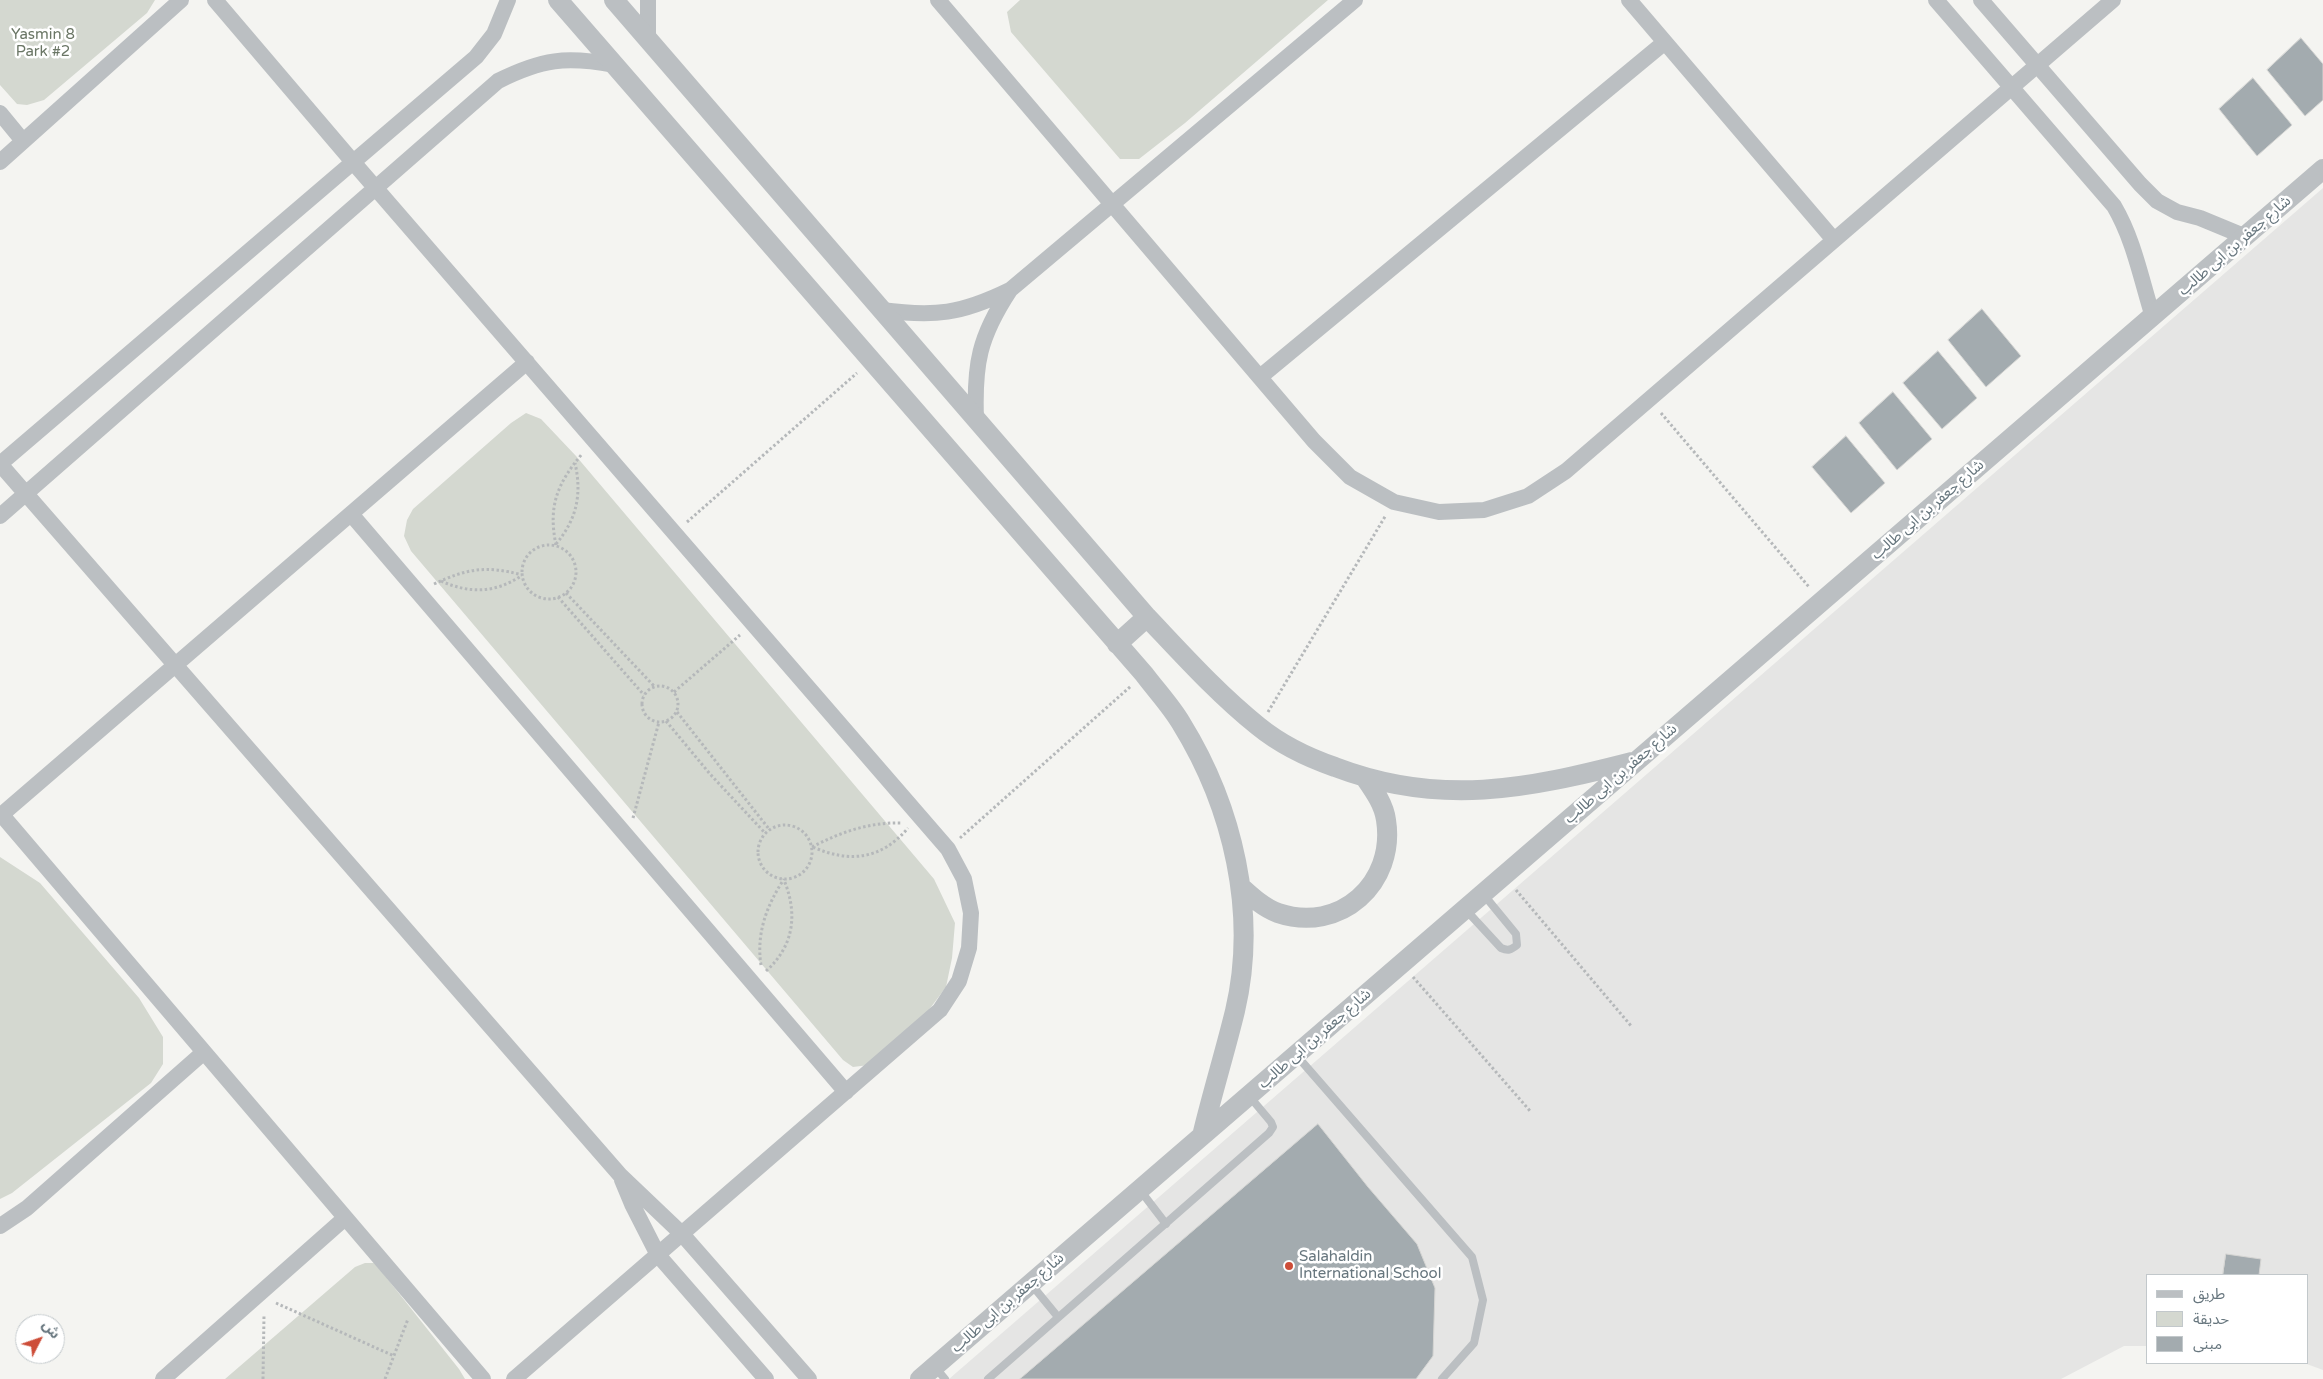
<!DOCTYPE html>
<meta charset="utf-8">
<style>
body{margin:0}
#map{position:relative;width:2323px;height:1379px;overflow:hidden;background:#f4f4f1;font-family:"Varela Round","Noto Sans Arabic",sans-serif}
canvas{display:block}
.legend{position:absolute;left:2146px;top:1274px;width:162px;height:90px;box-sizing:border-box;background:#fff;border:1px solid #c2c8cb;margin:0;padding:6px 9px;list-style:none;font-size:15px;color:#67767e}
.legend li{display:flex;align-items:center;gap:10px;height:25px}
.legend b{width:25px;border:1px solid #c2c8cb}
.north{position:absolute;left:15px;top:1314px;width:50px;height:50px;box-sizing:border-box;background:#fff;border:1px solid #c2c8cb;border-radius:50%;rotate:49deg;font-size:14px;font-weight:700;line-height:20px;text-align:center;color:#67767e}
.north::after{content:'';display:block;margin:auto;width:18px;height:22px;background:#cd4d38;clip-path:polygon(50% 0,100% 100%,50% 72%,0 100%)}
</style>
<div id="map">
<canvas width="2323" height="1379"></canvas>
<ul class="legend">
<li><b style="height:6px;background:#bbbfc2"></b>طريق</li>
<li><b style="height:14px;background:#d4d8d0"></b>حديقة</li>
<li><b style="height:14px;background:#a3abaf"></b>مبنى</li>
</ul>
<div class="north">ش</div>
</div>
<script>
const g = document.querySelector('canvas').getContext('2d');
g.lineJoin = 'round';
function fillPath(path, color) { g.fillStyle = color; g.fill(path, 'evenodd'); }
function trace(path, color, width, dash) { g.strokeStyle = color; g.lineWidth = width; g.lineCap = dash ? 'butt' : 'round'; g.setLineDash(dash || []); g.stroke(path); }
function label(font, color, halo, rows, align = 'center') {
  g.font = font + ' "Varela Round","Noto Sans Arabic",sans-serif'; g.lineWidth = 5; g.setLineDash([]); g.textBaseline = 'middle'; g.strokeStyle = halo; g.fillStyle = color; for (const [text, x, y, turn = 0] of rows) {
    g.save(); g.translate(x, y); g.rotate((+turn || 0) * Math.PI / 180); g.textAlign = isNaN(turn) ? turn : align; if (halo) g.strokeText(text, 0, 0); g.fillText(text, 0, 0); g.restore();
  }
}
fillPath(new Path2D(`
 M2323,188V1370L2304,1363H2307V1275H2147V1346H2124L2061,1379H949Z`), '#e5e5e4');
fillPath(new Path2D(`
 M0,0H155L147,13L44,100L27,105L17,104L0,85Z
 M1020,0H1328L1185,123L1139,159H1120L1011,32L1007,12Z
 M526,413L541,419L576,456L934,879L955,923L952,958L946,987L922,1019L869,1065L853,1067L843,1060L411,551L404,536L407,520L413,509L511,423Z
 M0,857L40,883L139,998L163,1037V1064L151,1083L12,1193L0,1199Z
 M365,1263H374L382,1272L459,1369L465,1379H225L355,1267Z`), '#d4d8d0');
const building = new Path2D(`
 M2301,38L2323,64V100L2305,116L2267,70Z
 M2253,78L2292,125L2257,156L2219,109Z
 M1982,309L2021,356L1986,387L1948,340Z
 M1938,351L1977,398L1942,429L1903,383Z
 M1893,392L1932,439L1897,470L1859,423Z
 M1846,436L1885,483L1851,513L1812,467Z
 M1318,1124L1368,1187L1417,1244L1435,1288L1433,1356L1416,1379H1020Z
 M2226,1254L2261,1259L2259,1275H2223Z`);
fillPath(building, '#a3abaf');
trace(building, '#d5d5d3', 1);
trace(new Path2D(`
 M1661,413L1809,587
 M687,522L857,373
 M556,544C577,519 582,494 575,463
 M522 572a27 27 0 1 1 54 0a27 27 0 1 1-54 0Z
 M556,545C548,506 557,484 582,454
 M441,581C470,594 495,593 521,576
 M434,584C466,569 486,565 522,575
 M566,593L654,686
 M558,597L644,695
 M642 704a18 18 0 1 1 36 0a18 18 0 1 1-36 0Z
 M674,692L740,635
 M677,712L769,829
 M1268,712L1386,515
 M666,721L710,774L765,833
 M633,818L659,722
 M758 852a27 27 0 1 1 54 0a27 27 0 1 1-54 0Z
 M960,838L1131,686
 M812,847C841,832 869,822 902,823
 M813,847C849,863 881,860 908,828
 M1516,890L1632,1027
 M761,965C756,933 767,905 784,879
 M766,971C794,946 798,914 784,880
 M1413,977L1531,1112
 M276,1303L394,1356
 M263,1379L264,1315
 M385,1379L408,1319`), '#b5b8ba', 3, [2.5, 2.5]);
trace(new Path2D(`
 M1466,910L1501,948C1508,951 1511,950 1517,945L1516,934L1484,895
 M1297,1056L1472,1257L1483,1300L1474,1343L1442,1379
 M1140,1190L1166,1224
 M1031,1284L1058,1317
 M935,1367L945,1379
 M988,1379L1269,1133L1273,1127L1271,1122L1250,1097`), '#bbbfc2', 8);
trace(new Path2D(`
 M215,0L353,162L948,849L964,879L971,913L969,948L959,981L940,1010L514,1379
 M648,0V39
 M938,0L1314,441L1350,477L1394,502L1439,512L1484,510L1528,496L1566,471L2113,0
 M1629,0L1834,240
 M1936,0L2114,206C2134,240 2141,279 2153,317
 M1981,0L2140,184L2157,201L2177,212L2200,218L2246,237
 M0,113L23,141
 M0,162L181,0
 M881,310C935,317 961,314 1010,290L1355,0
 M1260,377L1665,42
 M976,419C974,364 979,337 1010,290
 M0,464L620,1175L682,1234L809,1379
 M0,464L476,57L494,34L508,0
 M351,514L846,1092
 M0,516L498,81C542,59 566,56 614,65
 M1,814L483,1379
 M0,816L527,362
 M622,1180L632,1204L658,1255L766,1379
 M0,1226L27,1208L204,1052
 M163,1379L345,1218`), '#bbbfc2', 16);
trace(new Path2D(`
 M558,0L1144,674C1156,690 1171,706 1181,723C1233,807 1258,913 1235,1011C1225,1052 1212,1094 1202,1136
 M614,0L1147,617C1183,655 1218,694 1258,726C1280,744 1309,758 1335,767C1440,807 1527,789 1632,762
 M1117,644L1147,617
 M1241,887C1252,897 1264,908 1278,913C1340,934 1396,883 1386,820C1384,805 1375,792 1366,779
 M920,1379L2323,169`), '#bbbfc2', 20);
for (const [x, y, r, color] of [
 [1289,1266,5,"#cd4d38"]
]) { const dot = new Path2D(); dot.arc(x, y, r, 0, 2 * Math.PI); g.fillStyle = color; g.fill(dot); trace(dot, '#fff', 2); }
label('15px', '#6a7665', '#fff', [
 ["Yasmin 8",43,35],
 ["Park #2",43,52]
]);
label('15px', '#67767e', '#fff', [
 ["شارع جعفر بن ابى طالب",2235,246,-41],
 ["شارع جعفر بن ابى طالب",1928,510,-41],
 ["شارع جعفر بن ابى طالب",1621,774,-41],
 ["شارع جعفر بن ابى طالب",1315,1039,-41],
 ["شارع جعفر بن ابى طالب",1008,1303,-41]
]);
label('15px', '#67767e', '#fff', [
 ["Salahaldin",1299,1257],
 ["International School",1299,1274]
], 'left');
</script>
